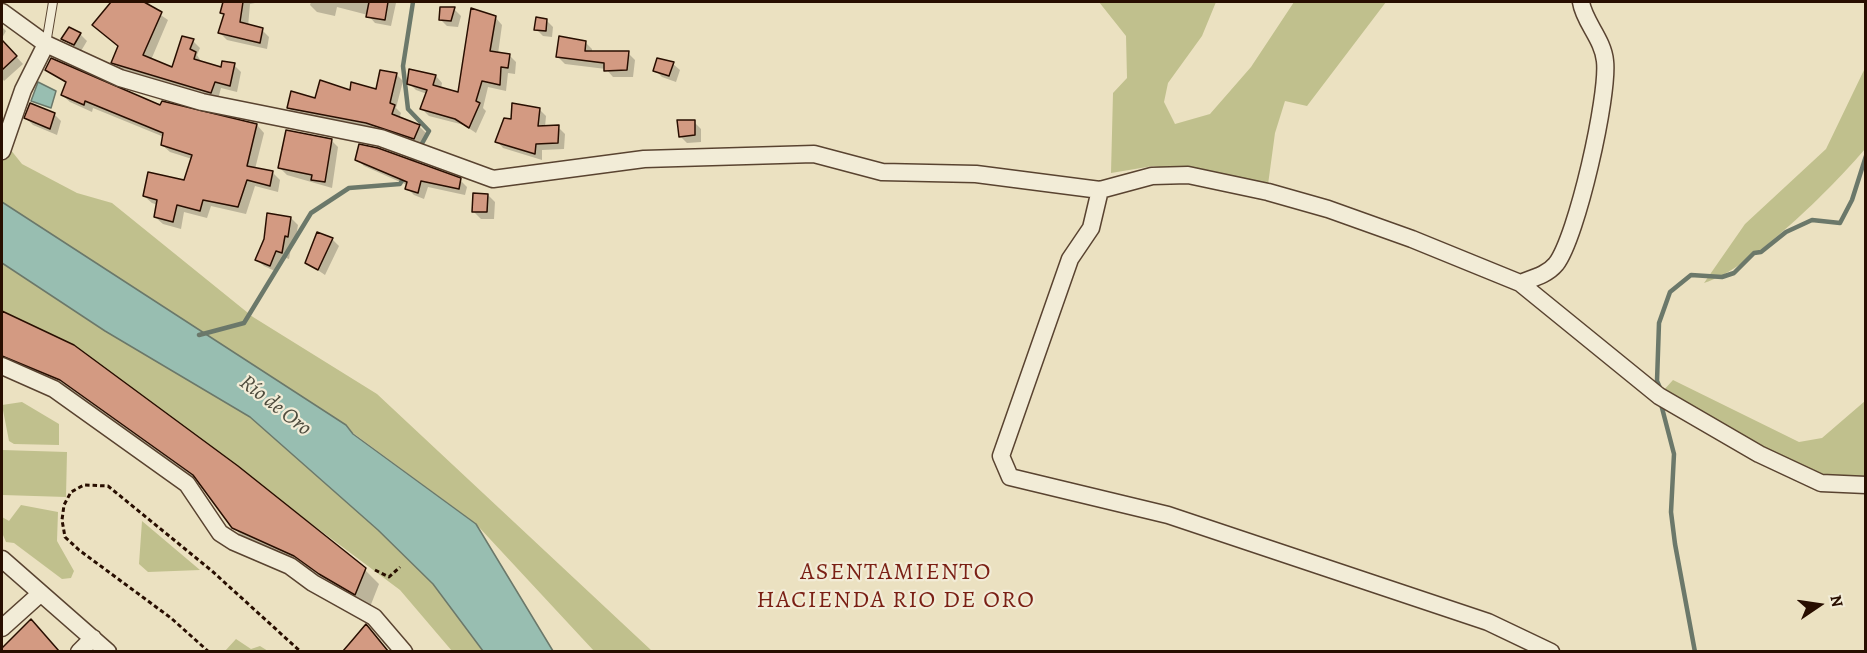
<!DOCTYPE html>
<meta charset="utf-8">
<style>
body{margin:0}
#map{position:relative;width:1867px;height:653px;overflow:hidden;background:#ebe1c1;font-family:Alegreya,serif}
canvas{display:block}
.frame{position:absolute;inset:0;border:3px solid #280e00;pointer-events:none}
.north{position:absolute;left:1789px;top:575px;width:60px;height:60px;-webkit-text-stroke:4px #f2ecd7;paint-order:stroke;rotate:77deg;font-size:16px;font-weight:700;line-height:24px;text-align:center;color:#280e00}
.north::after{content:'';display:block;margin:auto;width:21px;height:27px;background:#280e00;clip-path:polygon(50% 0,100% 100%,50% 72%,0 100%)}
</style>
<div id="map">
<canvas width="1867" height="653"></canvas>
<div class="frame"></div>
<div class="north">N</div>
</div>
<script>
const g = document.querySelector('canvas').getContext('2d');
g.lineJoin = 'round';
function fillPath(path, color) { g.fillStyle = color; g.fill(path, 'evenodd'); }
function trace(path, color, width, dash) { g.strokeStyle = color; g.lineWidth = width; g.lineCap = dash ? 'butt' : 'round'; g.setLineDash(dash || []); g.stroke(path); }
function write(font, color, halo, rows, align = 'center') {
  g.font = font + ' Alegreya,serif'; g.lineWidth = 4.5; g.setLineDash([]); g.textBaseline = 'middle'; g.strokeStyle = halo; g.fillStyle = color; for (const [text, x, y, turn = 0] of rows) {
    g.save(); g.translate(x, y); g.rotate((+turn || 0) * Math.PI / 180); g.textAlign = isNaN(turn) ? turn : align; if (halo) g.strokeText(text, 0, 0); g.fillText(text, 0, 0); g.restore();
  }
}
fillPath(new Path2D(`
 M1099,2H1216L1202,36L1168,83L1164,102L1175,124L1210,114L1251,67L1294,2H1386L1307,106L1285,101L1275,133L1267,192L1228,178L1153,166L1111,173L1113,93L1127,78L1126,36Z
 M1865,68V149C1833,187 1751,269 1704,283L1745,224L1826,149Z
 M2,139L22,164L77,193L112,203L253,317L377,394L652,651H594L476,524L353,433L346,425L2,202Z
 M2,263L105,331L250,417L378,530L433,584L483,651H452L400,590L293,510L2,313Z
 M1673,380L1799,442L1822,438L1865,401V482L1825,479L1762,450L1662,392Z
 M22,402L59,424V445L14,444L9,441L2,405Z
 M2,450L67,452L66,497L2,495Z
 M21,505L58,512L57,541L74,571L71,578L62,579L14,543L6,542L3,535L2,517L9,521Z
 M142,521L200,570L148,572L139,564Z
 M236,639L251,649L260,646L268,651H225Z`), '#c0c08d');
const water = new Path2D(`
 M38,82L56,91L51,108L31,101Z
 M2,202L346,425L353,434L476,524L553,651H483L433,584L378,530L250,417L105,331L2,263Z`);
fillPath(water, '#98beb1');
trace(water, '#6b786a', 1.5);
fillPath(new Path2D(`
 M113,2H153L146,5L168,20L151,60L173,69L193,41L200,48L197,55L202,63L222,69L234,65L241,72L237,92L221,88L218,99L120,69L113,62L119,47L94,25Z
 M226,2H260L250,4L248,27L262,30L269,37L267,49L227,40L220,33Z
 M311,2H394L396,3L391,26L375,23L368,15L337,7L335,16L317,12L310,5Z
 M454,9L461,16L458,27L447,26L440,19Z
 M495,17L502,25L498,54L509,55L516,62L515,74L508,73L506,91L488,87L483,108L486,111L476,133L464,125L429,116L422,109L427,94L416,90L409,83L436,76L442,83L441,88L459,94Z
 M546,20L553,27L552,37L543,36L536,29Z
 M2,27L6,31L2,38Z
 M80,34L87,41L81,51L63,39Z
 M2,41L23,64L4,81L2,78Z
 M585,42L592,49V53H628L635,60L633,77H613L606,69L565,64L558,57Z
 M673,64L680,70L676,82L662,77L655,70Z
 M47,69L161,107L257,125L264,133L255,169L272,172L280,180L278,192L255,186L246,214L211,206L207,218L184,212L181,229L163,224L155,217L158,205L152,203L144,196L185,181L192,159L170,152L162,145L164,137L93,108L92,112L70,102L62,95L67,84Z
 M396,74L403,81L396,108L401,113L399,119L419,126L426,133L421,145L296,115L289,108L351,92L377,91Z
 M539,109L546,116L545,127H558L565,134L564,149L542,150V160L503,148L497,141L512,121Z
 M54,114L61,121L57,135L33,125L26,118Z
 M694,122L701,129V142L687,143L680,136Z
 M331,140L338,147L332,188L287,175L280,168Z
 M357,159L460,180L467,187L465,195L428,187L424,199L414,195L407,188V185L364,166Z
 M488,195L495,202L494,219H481L474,212Z
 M291,218L298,225L295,243L292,242L289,259L283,257L277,272L264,266L257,260Z
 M332,239L339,246L325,275L306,262Z
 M2,313L73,346L365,570L379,584L370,607L310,570L248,542L233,527L201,483L76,394L21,370L2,369Z
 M31,621L59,652H2V650Z
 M366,627L379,640L389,652H345Z`), '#0003');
trace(new Path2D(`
 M410,165L429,131L408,109L403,66L413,2
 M199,335L244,323L311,213L349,188L400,184L405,175
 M1660,388L1657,381L1659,323L1670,292L1691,275L1722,277L1734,273L1754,253L1761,252L1786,232L1812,220L1840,223L1852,200L1866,156
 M1661,404L1674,454L1671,512L1675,544L1695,652`), '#6b786a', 4.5);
const building = new Path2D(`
 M111,2H144L162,12L143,55L172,67L182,36L194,39L190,49L196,52L194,59L221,67L222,61L235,63L230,86L215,82L211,93L111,63L118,46L92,25Z
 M223,2H243L240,22L263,28L260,43L218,33L224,14L220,13Z
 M369,2H388L385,20L366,17Z
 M440,7H455L451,21L439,20Z
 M471,8L496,16L490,51L510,54L508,68L501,67L500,85L482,81L476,101L480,103L469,128L455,119L420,109L427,90L407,84L409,69L436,75L433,85L458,92Z
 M536,17L547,19L546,31L534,30Z
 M69,27L81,33L74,45L61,39Z
 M559,36L586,41L585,51H629L627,70L604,71V63L556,57Z
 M2,40L17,56L2,70Z
 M51,58L160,105L162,101L257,124L247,166L273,171L270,186L247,180L238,207L203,200L200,211L177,205L173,222L154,217L157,200L143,196L148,172L184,180L192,155L161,145L163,133L85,101L84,105L61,95L66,82L45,70Z
 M657,58L674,62L669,76L653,71Z
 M380,70L397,73L390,103L395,105L392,114L420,125L414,139L366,123L287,108L291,91L315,98L320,80L350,90L351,82L376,89Z
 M30,103L55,113L50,129L24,118Z
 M512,103L540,108L538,126L559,125L558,143L536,144L535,154L495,142L504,118L511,119Z
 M677,120H695V135L679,137Z
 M286,130L332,139L325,182L311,180L312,175L278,168Z
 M359,144L378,148L461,178L459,189L421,181L418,193L405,189L407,182L355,160Z
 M473,193L488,194L487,212H472Z
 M267,213L291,217L288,237L285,236L282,253L276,251L270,266L255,260L264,239Z
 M317,232L333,238L318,270L305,263Z
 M2,311L74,345L238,466L366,568L355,595L319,574L294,556L232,528L193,475L60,380L2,356Z
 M31,619L59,651H2V648Z
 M366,624L388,651H343L355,637Z`);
fillPath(building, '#d39a82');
trace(building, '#280e00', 1.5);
const lane = new Path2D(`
 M46,44L53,2`);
const street = new Path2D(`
 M2,12L46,44L120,78L202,102L381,138L493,179L644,159L814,154L882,172L976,174L1100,190L1152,176L1188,175L1268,192L1328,209L1412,239L1520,283L1659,396L1759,454L1821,483L1866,485
 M2,151L23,90L46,44
 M1100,190L1091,228L1070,259L1001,456L1010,477L1168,515L1488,622L1551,652
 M1520,283C1533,278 1547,275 1556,264C1577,237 1609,95 1605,61C1603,39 1584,22 1581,2
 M2,366L54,389L187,484L220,533L234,542L290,566L313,583L374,617L404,652
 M2,559L108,652
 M2,628L41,593
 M79,652L93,638`);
trace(lane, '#594330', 10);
trace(street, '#594330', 19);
trace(new Path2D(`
 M375,570L389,577L400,567
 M209,652L171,618L79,550L65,537L62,520L64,505L71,492L84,485L108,486L212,571L301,652`), '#280e00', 3, [4.5, 3]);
trace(lane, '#f2ecd7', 8);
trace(street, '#f2ecd7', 16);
write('italic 22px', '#4f4c3e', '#f2ecd7', [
 ["Río de Oro",275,406,38]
]);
g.letterSpacing = '1.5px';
write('24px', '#7a1f14', '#f2ecd7', [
 ["ASENTAMIENTO",896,573],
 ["HACIENDA RIO DE ORO",896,601]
]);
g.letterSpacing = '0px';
</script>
